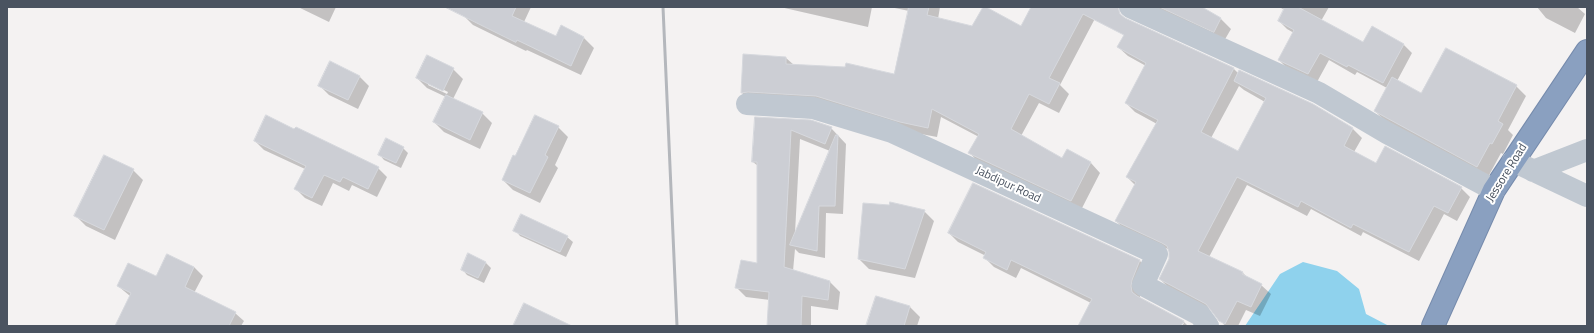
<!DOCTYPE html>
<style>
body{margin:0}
#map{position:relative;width:1594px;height:333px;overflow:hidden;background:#f4f2f2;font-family:"Titillium Web",sans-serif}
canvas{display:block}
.frame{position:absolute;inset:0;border:8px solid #4a5360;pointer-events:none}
</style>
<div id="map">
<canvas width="1594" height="333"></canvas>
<div class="frame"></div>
</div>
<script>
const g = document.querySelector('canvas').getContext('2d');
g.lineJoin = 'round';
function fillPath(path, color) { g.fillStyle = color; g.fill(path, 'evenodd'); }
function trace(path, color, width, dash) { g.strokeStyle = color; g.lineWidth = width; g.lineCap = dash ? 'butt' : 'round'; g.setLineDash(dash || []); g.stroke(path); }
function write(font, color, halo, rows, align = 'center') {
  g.font = font + ' "Titillium Web",sans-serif'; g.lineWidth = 4; g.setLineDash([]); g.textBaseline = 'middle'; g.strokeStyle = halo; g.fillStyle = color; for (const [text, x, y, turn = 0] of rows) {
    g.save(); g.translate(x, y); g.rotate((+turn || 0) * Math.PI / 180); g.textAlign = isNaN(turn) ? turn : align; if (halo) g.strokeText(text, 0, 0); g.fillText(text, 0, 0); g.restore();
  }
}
fillPath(new Path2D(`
 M1303,262L1337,271L1359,289L1366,314L1389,326H1245L1280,274Z`), '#8fd2ed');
fillPath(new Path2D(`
 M298,7H336L329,22Z
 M467,7H531L524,22L556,38L561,27L584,38L594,48L581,75L527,50L526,51L473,25L463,15Z
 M780,7H872L868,27Z
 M890,7H940L938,19L973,27H1021L1032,7H1099L1100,9L1060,85L1069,94L1059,113L1039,103L1021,136L1062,159L1067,150L1091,163L1100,173L1081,210L979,163L970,153L979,137L941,117L937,137L752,102L742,93L744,55L786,58L794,65L895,75L909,11Z
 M1152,7H1199L1221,19L1231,29L1224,41Z
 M1279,7H1329L1321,21L1364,43L1403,44L1412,53L1397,81L1422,94L1516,86L1526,96L1508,130L1513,135L1503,154L1501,153L1488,177L1385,121L1375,111L1387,88L1357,72L1355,75L1329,60L1317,82L1288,69L1279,60L1294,33L1287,29L1279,21L1285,10Z
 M1537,7H1577L1585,14L1575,33L1546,18Z
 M1131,22L1234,69L1239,74L1313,105L1353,129L1362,138L1354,152L1377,164L1461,188L1470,197L1457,221L1444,214L1419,261L1363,232L1361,236L1311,209L1307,216L1247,185L1209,257L1243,273L1249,279L1261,285L1271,294L1260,316L1246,310L1238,326H1225L1213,311L1170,289L1160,279L1169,259L1170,250L1125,230L1116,221L1135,185L1127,177L1157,124L1135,112L1126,103L1146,66L1128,56L1118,47ZM1239,86L1244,90L1265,102L1238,153L1211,138Z
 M453,69L463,79L453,99L482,113L492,123L480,149L444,132L434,122L446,97L427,88L417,78ZM428,82L448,92L447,94L428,85Z
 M359,76L369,86L358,109L329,95L319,85Z
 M756,118L831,128L846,144L843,214L826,213L825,258L799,253L795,249L793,271L830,282L840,292L838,310L811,306V326H768L770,300L746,297L736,287L758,265V166L753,162ZM800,139L830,151L795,233Z
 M558,127L568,137L555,165L558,168L540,203L513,190L503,180L516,157Z
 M255,141L378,168L387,177L377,197L352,185L349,191L333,183L322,206L305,198L296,189L305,169L264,150Z
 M403,148L408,153L401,168L384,160L379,154Z
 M133,170L143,180L115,240L86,226L76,216Z
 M973,184L1140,261L1149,270L1140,290V299L1183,321L1188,326H1182L1184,323H1181L1180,326H1079L1091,303L1021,268L1016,278L994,267L985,258L986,256L958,242L949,233Z
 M924,211L934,221L915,278L869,269L859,259Z
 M515,230L567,237L573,242L566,257L520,236Z
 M469,254L486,263L491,268L484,283L467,275L462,269Z
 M167,255L194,267L203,276L194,293L235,313L244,321L241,326H119L130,296L118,286L156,278Z
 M876,297L910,307L920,317L917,326H867Z`), '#0003');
const building = new Path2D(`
 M445,7H516L512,16L556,36L561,25L584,37L571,66L517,40L516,42Z
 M909,7H929L927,15L972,26L983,7H986L1021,26L1031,7H1118L1120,14L1125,18L1234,68L1201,132L1238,151L1266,98L1234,81L1239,70L1313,104L1353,128L1344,146L1376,163L1385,146L1462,187L1448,213L1434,206L1409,252L1353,224L1351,228L1301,201L1298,207L1237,177L1198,251L1243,272L1242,274L1262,284L1251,307L1237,301L1225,324L1219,321L1206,304L1159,279L1169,259V252L1167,246L1162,243L1115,221L1136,182L1126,177L1158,120L1125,103L1146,63L1117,47L1124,35L1083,14L1049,78L1060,83L1049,104L1029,94L1011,129L1062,158L1067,149L1091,162L1071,201L968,153L979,134L932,109L928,128L900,122L816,96L748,92L741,93L743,54L786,57V64L845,67L846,63L894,74Z
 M1160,7H1202L1221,18L1214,32Z
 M1285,7H1298L1363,42L1372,26L1404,44L1383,83L1348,65L1347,67L1320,53L1308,74L1278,60L1294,30L1278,21Z
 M1446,48L1517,85L1498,121L1503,124L1492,144L1490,143L1477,167L1374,111L1392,77L1421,93Z
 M427,55L454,68L443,91L416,78Z
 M330,61L360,76L348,100L318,86Z
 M446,95L483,112L470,140L433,122Z
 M266,115L294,129L296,127L379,167L368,189L343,177L340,182L324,175L312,198L294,189L306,166L254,141Z
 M535,115L559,126L545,155L548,157L530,193L502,180L513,155L515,156Z
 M755,117L811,120L832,127L825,144L791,130L784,267L830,281L828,300L802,296L801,326H767L769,292L735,288L741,260L757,263V162H752Z
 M836,135H838L835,206H819L817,251L790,245Z
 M386,138L404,147L396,163L378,155Z
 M104,155L134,169L104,230L74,216Z
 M973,183L1140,260L1132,280L1131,286L1132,292L1137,296L1184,321L1181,326H1078L1092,299L1011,260L1007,270L983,258L986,252L948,233Z
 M890,202L925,210L905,269L858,259L863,203L889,205Z
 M521,214L568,236L560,252L513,231Z
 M468,253L486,262L478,278L461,270Z
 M167,254L194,267L185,287L236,312L229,326H115L131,293L117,286L128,263L156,276Z
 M876,296L910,306L904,326H866Z
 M524,303L572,326H513Z`);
fillPath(building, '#ccced4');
trace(building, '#d6d8dd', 1);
const highway = new Path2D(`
 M1433,326L1494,190L1587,51`);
trace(highway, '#768bac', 24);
trace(new Path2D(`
 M1130,7L1319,93L1387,133L1494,190
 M747,104L813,108L892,132L1157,254L1143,285L1200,315L1208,326
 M1513,161L1587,196
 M1533,171L1587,150`), '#c0c8d1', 22);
trace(highway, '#8aa0c0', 22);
trace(new Path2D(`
 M663,7L677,326`), '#b4b7bc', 3);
write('12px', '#4a5360', '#fff', [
 ["Jessore Road",1507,173,-58],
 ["Jabdipur Road",1008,185,25]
]);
</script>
